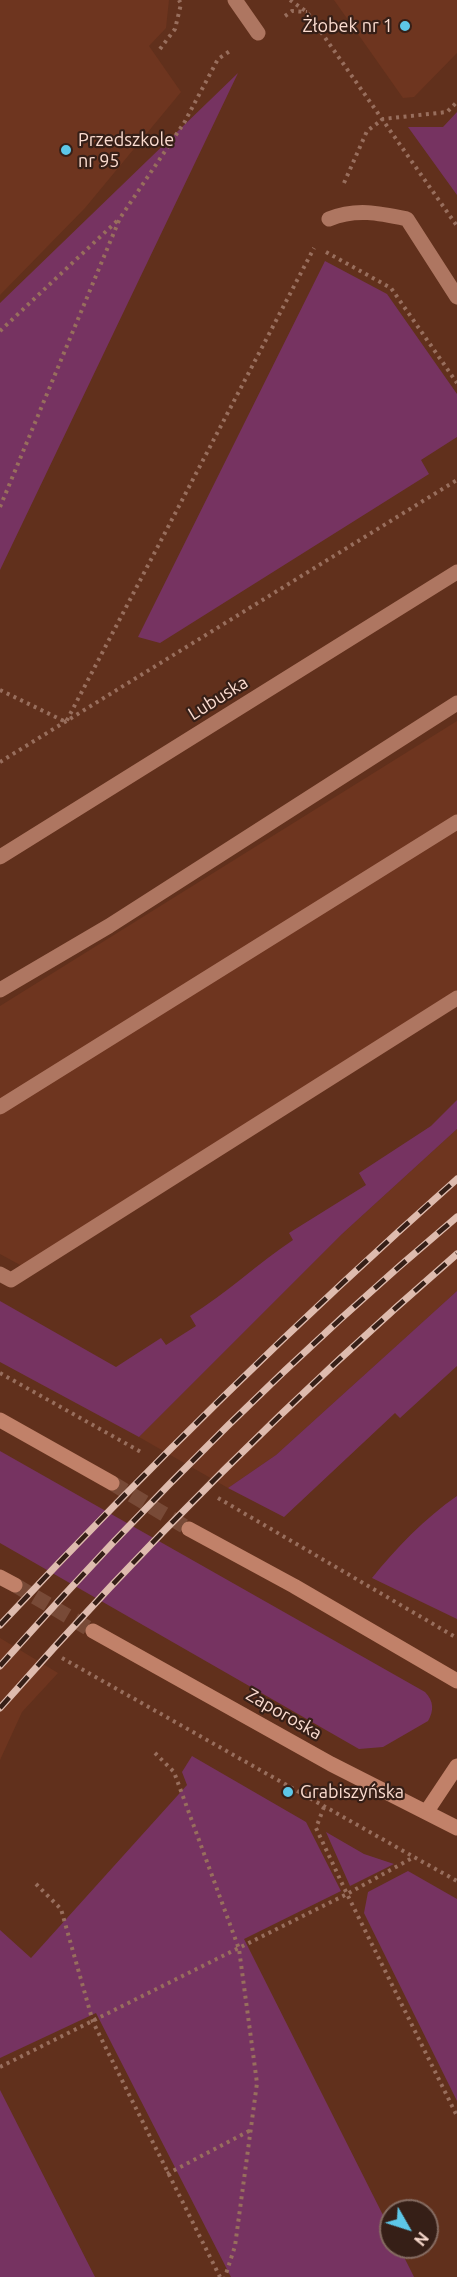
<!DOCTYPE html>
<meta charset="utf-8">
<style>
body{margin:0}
#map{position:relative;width:457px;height:2277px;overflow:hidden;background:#61301c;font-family:Ubuntu,sans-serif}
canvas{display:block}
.north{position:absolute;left:379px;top:2199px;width:60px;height:60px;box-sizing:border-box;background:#361f17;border:2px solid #856b61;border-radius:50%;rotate:129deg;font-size:16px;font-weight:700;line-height:24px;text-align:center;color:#fbdcd0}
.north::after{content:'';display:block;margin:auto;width:21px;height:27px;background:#5dc7e8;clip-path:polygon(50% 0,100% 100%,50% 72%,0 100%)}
</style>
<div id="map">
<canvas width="457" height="2277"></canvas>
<div class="north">N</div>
</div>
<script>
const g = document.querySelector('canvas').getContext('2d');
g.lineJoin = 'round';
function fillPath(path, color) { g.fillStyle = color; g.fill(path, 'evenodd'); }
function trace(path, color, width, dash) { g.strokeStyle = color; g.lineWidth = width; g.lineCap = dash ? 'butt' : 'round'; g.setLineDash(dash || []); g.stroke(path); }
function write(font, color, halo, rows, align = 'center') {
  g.font = font + ' Ubuntu,sans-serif'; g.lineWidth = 4.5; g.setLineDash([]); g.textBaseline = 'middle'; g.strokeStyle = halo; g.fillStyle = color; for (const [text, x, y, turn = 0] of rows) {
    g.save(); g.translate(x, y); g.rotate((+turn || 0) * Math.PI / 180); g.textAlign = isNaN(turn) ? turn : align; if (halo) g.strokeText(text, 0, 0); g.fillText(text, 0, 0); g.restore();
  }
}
fillPath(new Path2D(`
 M0,0H169L166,28L149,46L181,92L85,208L0,295Z
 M334,0H457V53L414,97L403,98Z
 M457,721V991L22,1266L0,1254V1006Z
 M457,1129V1291L276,1455L228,1488L139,1437L342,1234Z
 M0,1638L58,1673L22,1712L0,1760Z`), '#6e351f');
fillPath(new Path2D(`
 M238,73L0,570V303Z
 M457,112V195L408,127H443Z
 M325,261L387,294L457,394V437L421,460L429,474L160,643L138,637Z
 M457,1100V1129L342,1234L139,1437L0,1362V1301L116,1367L161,1338L166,1345L196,1326L190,1316C227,1293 257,1264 293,1240L289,1233L366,1185L359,1173L431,1126Z
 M457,1291V1366L400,1418L395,1413L284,1517L228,1488L276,1455Z
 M0,1451L425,1692C434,1701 434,1711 428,1721L383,1747L359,1749L0,1543Z
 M457,1496V1619L372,1578C396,1548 425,1518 457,1496Z
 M192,1756L306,1822L341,1891L244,1939L391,2231V2247H399L414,2277H231L96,2013L0,2058V1930L31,1958L187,1785L182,1772Z
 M326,1832L364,1854L394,1864L350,1886Z
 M408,1871L457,1899V2101L364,1913L368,1892Z
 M0,2090L95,2277H0Z`), '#763361');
trace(new Path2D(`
 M112,1483L189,1529
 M15,1585L93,1631`), '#784a37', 15, [15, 8]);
trace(new Path2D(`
 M290,0L307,12L457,226
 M285,16L292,11L307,12
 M160,49L175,29L181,4L179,0
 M344,183L367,131L383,119L447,112L457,102
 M326,252L391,288L457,383
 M0,331L117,221
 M0,507L120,218L184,123L218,59L230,51
 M0,690L66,722L314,248
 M0,762L457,480
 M0,1373L141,1452
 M218,1498L457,1638
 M62,1658L414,1857
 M155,1753L174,1772L239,1949L257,2083L235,2246L225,2277
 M324,1807L316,1828L347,1894L414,1857L457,1881
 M36,1884L61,1909L93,2022L220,2277
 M0,2067L347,1894L457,2116
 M167,2174L251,2130`), '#986e5d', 4, [3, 4.5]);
trace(new Path2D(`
 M235,0L258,33
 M329,219C356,208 379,213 407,219L457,297
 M0,857L457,572
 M0,990L109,926L457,703
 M0,1107L457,822
 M0,1274L11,1280L457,998`), '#ae7661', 15);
trace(new Path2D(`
 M0,1420L112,1483
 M189,1529L294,1586L457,1681
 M0,1577L15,1585
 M93,1631L331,1764L457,1828
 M427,1811L457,1766`), '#c18169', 15);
const rail = new Path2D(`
 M0,1625C146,1469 297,1321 457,1179
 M0,1666C141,1507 294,1354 457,1217
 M0,1708C142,1547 294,1395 457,1254`);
trace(rail, '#debbae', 7);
trace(rail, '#361f17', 4.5, [14]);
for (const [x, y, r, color] of [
 [405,26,6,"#5dc7e8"],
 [66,150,6,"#5dc7e8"],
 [288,1792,6,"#5dc7e8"]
]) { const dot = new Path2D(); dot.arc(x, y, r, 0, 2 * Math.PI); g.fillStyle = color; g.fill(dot); trace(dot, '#361f17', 2); }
write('18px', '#fbdcd0', '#361f17', [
 ["Żłobek nr 1",393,26,"right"],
 ["Przedszkole",78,140],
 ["nr 95",78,161],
 ["Grabiszyńska",300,1792]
], 'left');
write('18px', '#fbdcd0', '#361f17', [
 ["Lubuska",218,698,-32],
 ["Zaporoska",284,1714,30]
]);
</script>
